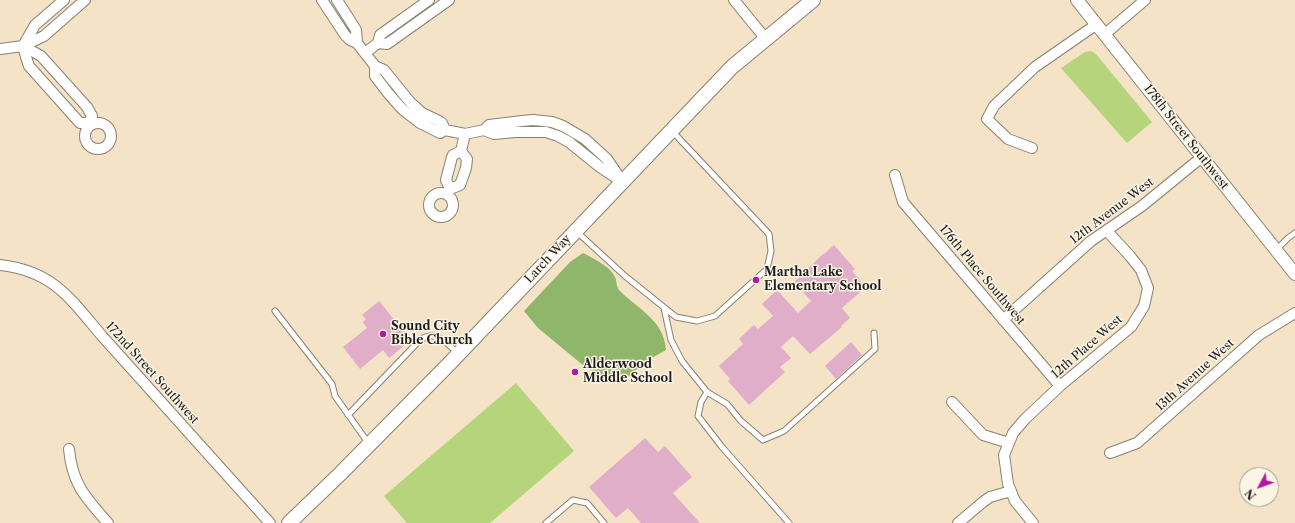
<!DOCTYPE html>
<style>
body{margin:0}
#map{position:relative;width:1295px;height:523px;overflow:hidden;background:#f5e3c8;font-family:"Libre Caslon Text",serif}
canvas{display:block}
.north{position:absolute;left:1239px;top:467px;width:40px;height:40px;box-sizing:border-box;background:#fcf5e5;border:1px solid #a29e95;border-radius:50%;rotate:229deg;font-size:11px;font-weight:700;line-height:16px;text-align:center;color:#1c1c1c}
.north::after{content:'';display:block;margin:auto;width:14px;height:18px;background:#b5179e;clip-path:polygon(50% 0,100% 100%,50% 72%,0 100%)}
</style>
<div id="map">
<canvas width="1295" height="523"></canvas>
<div class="north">N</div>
</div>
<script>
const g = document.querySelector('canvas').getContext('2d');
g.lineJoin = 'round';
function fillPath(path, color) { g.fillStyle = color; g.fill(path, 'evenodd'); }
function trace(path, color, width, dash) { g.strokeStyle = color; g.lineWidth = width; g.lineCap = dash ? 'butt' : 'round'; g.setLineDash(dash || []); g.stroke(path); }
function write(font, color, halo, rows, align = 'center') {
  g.font = font + ' "Libre Caslon Text",serif'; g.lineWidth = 3; g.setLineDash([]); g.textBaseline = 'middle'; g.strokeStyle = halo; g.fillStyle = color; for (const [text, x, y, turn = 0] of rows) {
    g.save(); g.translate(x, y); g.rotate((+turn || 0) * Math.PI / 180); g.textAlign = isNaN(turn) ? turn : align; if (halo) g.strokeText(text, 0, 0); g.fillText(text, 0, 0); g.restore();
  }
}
fillPath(new Path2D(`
 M1091,51L1096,54L1152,122L1127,143L1061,68L1085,52Z
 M516,383L574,451L490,523H407L384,496Z`), '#b5d47b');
fillPath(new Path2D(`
 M583,253C593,258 611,267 615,277C617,281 616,288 620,291C639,310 664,320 666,350L650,359L620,383L605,379L584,366L538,328L524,311L570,262Z`), '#90b66b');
fillPath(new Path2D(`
 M834,245L855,269L852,271L866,287L842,308L850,318L841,326L842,327L810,354L793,336L781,347L791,358L780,367L785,372L749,405L728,381L730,379L719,366L743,344L739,339L754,325L758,329L773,316L762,304L777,290L798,313L811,301L794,282L823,254H824Z
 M379,301L411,340L389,358L383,350L360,369L343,347L367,328L363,322L366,319L362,315Z
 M851,342L862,355L836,379L825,366Z
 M645,438L658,452L665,446L692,477L673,493L700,523H641L628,508L616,518L589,487Z`), '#e0aec8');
const service = new Path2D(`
 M576,231L625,276L676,317L697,321L715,316L767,269L771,251L769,234L672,131
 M1276,250L1288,238L1295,233
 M664,308L671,340L682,361L707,392L701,402L698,416L722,447L789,523
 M275,311L332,384L335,396L369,444
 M707,392L727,404L741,421L763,440L784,431L875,349L874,333
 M348,415L420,340C436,329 446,343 458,353
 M546,523L573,500L587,503L604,523`);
const minor = new Path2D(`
 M64,0L35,25L23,46L26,57L29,66L80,123H89
 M322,0L345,35L350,40L357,43L375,66L384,70L410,102L422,113L439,121L442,123L445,130
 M337,0L356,30L357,43
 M734,0L765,38
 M1105,34L1145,0
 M378,43L387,44L449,0
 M23,46L41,56L87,107L92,116L89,123
 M0,49L23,46L44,36L85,0
 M365,53L378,43L380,35L429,0
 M375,66V76L388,93L402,109L420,123L440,133L445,130L465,134L484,130L489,125L522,121L533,120L552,122L563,126L585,139L607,159L622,181
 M85 136a13 13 0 1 1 26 0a13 13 0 1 1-26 0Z
 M484,130L494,134L515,132H546L558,136L569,142L600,167L618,179
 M1032,148L1008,139L987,119L994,106L1035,67L1097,24
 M895,175L903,202L1060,386
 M450,189L446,180L452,157L453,155L461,151
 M429 205a12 12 0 1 1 24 0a12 12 0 1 1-24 0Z
 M447,194L450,189L460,185L466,168L467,159L461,151L465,134
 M0,265C53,271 70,298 102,336L270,523
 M1003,320L1091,241L1142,206L1202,157
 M952,402L983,435L1009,443
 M69,449C72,484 86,498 108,523
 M1110,453L1137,443L1259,335L1295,313
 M958,523L983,502L990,497L1011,491
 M1033,523L1015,501L1008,484L1004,455L1013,433L1025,419L1060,386L1131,327L1144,306L1148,288L1141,270L1130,256L1107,231`);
const tertiary = new Path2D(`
 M1077,0L1295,274`);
const secondary = new Path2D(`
 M289,523L340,474L449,364L732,67L813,0`);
trace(service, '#888072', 7);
trace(minor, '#888072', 12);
trace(tertiary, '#888072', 14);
trace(secondary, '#888072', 16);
trace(service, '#fff', 5);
trace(minor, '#fff', 10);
trace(tertiary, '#fff', 12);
trace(secondary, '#fff', 14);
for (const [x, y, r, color] of [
 [756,280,4,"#b5179e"],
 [383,334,4,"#b5179e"],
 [575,372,4,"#b5179e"]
]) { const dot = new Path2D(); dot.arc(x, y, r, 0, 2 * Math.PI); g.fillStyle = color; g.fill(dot); trace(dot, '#fcf5e5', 1.5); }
write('12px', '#1c1c1c', '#fcf5e5', [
 ["178th Street Southwest",1186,137,52],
 ["12th Avenue West",1112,211,-37],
 ["Larch Way",548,259,-47],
 ["176th Place Southwest",982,275,50],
 ["12th Place West",1087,347,-41],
 ["172nd Street Southwest",152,373,48],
 ["13th Avenue West",1195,375,-42]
]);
write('bold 12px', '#1c1c1c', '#fcf5e5', [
 ["Martha Lake",764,273],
 ["Elementary School",764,287],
 ["Sound City",391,327],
 ["Bible Church",391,341],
 ["Alderwood",583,365],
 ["Middle School",583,379]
], 'left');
</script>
